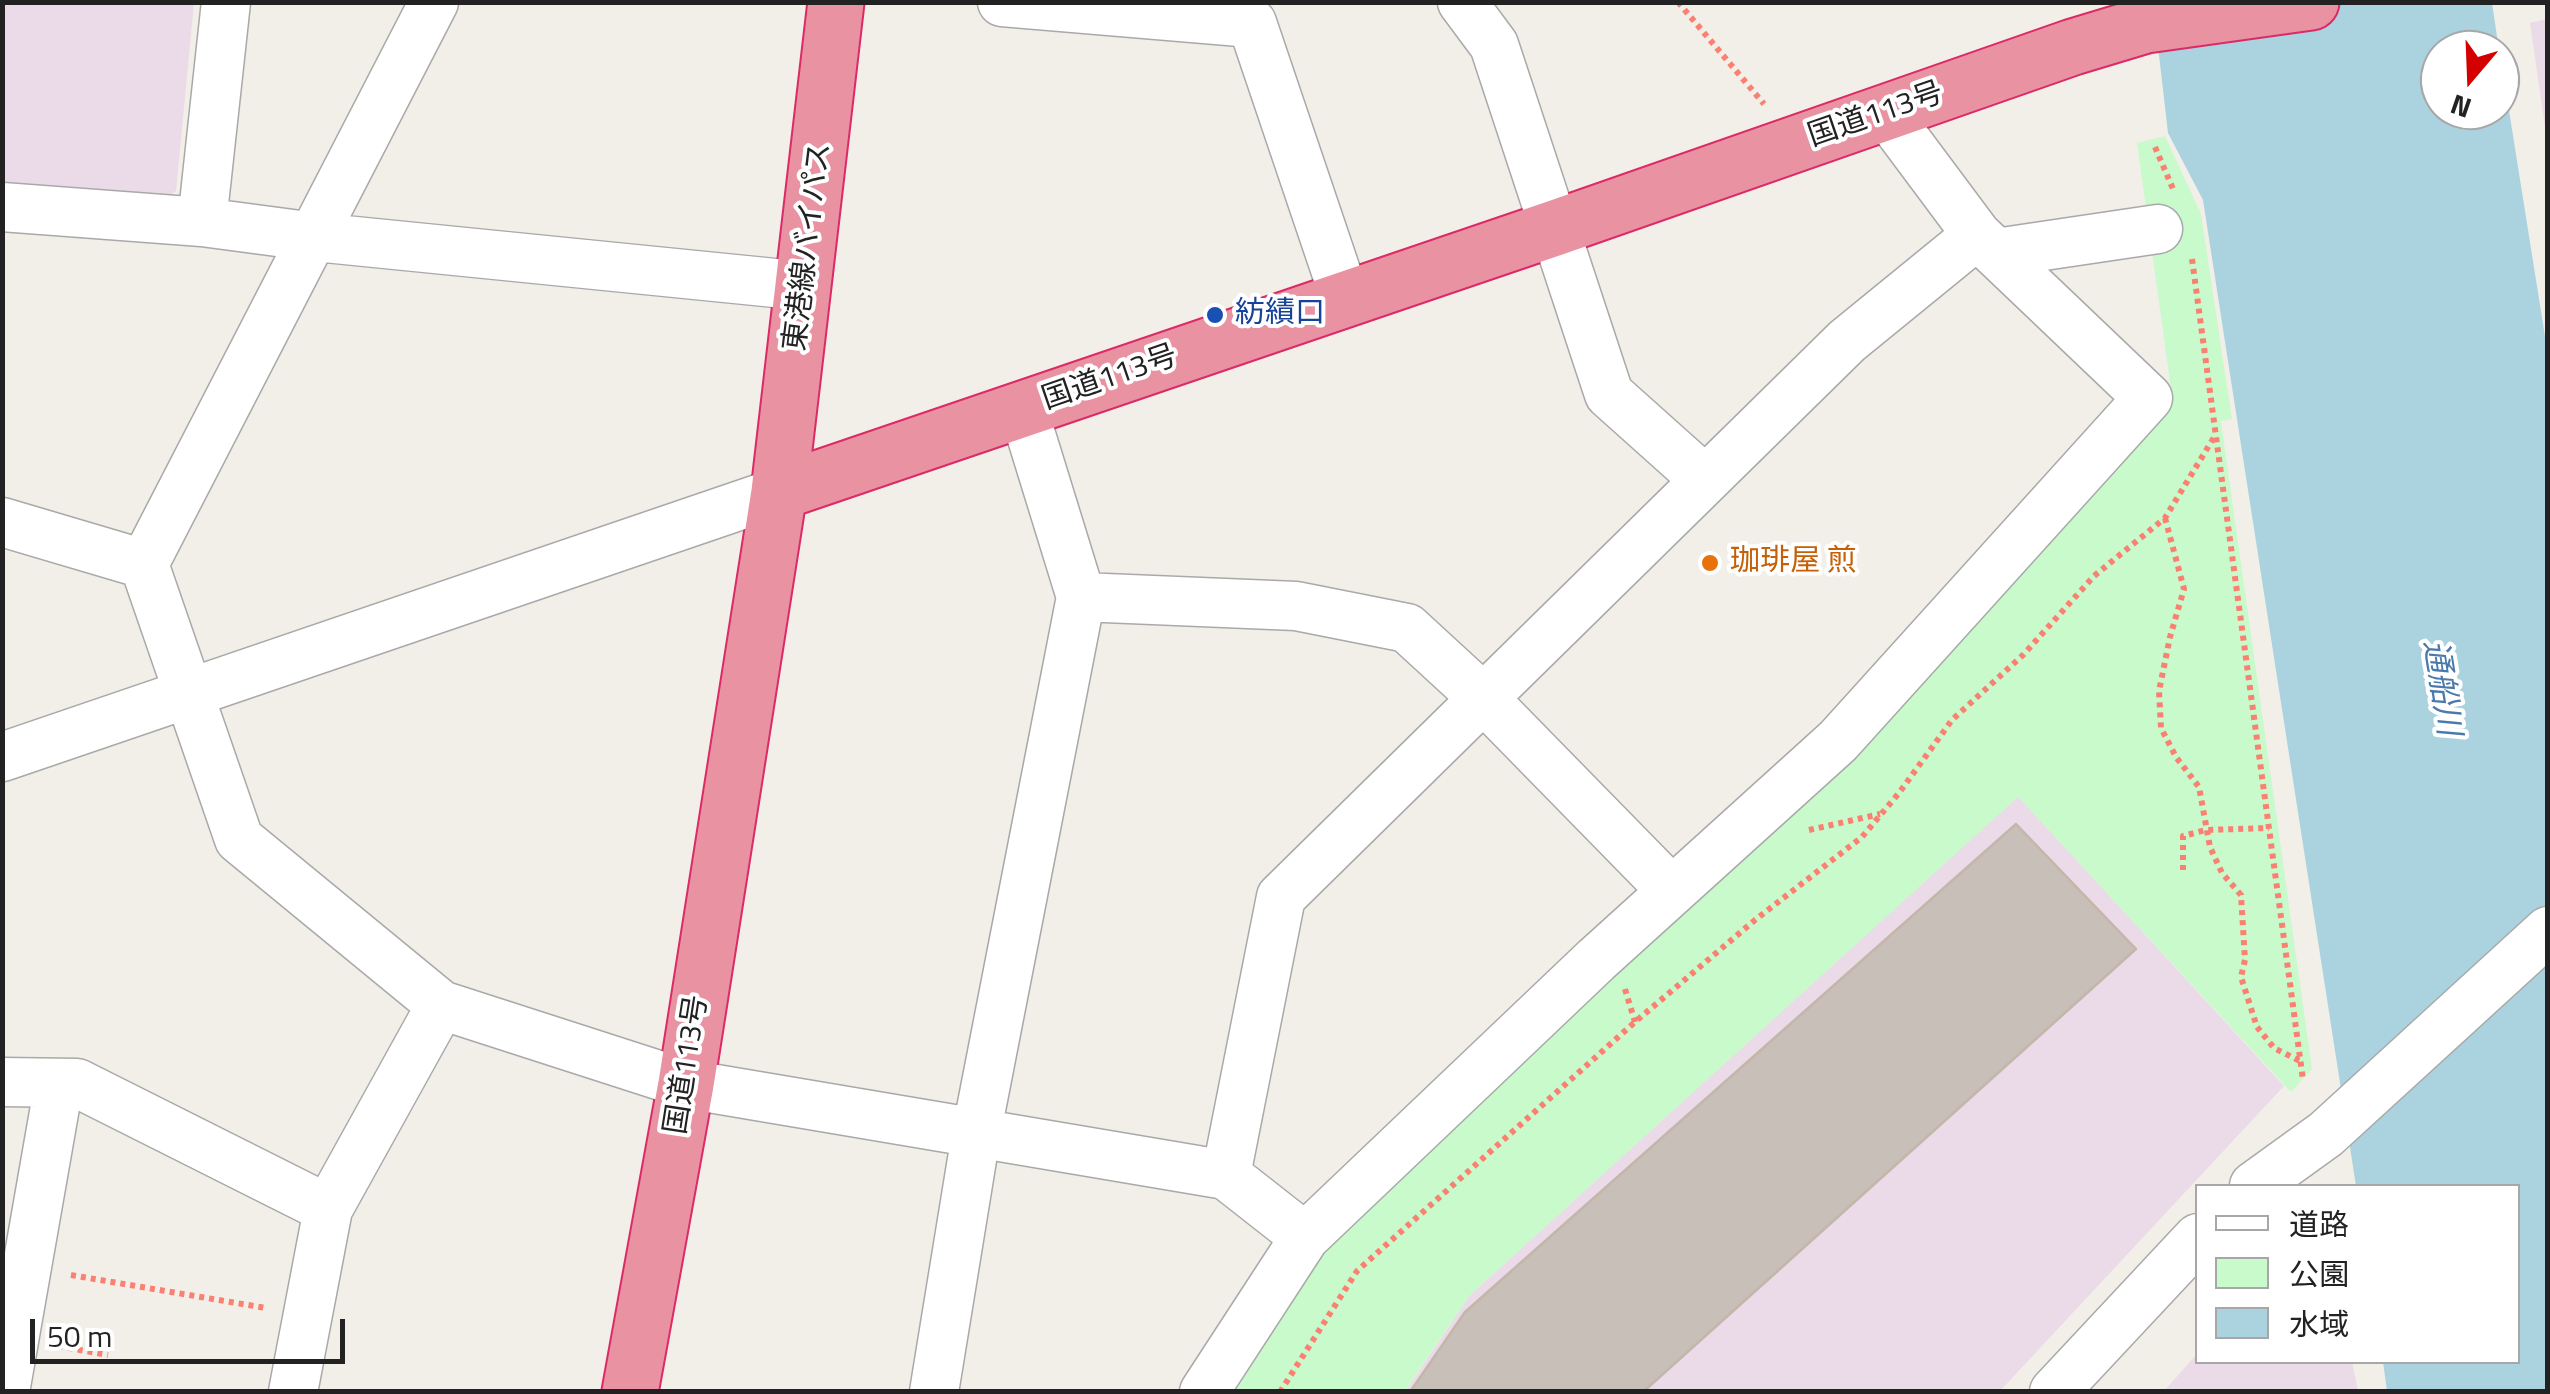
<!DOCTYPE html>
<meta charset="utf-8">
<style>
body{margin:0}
#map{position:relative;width:2550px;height:1394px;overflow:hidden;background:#f2efe9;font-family:"Titillium Web","Noto Sans JP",sans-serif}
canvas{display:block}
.frame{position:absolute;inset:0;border:5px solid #222;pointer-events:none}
.legend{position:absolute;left:2195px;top:1184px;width:325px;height:180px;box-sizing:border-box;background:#fff;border:2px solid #a7a7a7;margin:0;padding:12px 18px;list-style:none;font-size:30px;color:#222}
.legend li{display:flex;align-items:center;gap:20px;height:50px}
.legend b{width:50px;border:2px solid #a7a7a7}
.north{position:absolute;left:2420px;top:30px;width:100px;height:100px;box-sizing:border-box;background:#fff;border:2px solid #a7a7a7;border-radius:50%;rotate:199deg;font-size:28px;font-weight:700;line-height:40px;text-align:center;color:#222}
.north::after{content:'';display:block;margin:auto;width:35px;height:45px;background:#d40000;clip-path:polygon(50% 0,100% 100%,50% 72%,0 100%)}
.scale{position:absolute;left:30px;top:1319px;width:315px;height:45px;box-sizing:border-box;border:5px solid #222;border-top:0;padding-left:12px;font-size:30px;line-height:35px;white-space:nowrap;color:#222;-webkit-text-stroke:8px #fff;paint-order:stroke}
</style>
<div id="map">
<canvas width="2550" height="1394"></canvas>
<div class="frame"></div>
<ul class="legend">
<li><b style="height:12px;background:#fff"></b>道路</li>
<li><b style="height:28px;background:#c8facc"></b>公園</li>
<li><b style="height:28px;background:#aad3df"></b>水域</li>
</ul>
<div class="north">N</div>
<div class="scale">50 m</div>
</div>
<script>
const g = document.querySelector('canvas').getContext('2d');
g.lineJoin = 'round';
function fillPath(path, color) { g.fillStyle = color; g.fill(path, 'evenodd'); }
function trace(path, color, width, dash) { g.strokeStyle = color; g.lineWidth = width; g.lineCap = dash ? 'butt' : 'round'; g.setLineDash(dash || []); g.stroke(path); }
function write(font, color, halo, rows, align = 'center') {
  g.font = font + ' "Titillium Web","Noto Sans JP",sans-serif'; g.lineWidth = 8; g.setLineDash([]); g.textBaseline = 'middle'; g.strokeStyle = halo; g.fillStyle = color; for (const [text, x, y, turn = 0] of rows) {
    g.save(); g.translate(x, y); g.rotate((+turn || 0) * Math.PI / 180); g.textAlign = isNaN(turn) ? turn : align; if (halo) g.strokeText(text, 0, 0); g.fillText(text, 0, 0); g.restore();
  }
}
fillPath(new Path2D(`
 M2,3H194L176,191L163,199L3,183Z
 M2547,19H2548L2547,141L2530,23Z
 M2018,796L2284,1086L2000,1391L1405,1392L1470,1295Z
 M2197,1354L2198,1362H2352L2358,1391H2164Z`), '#ebdbe8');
fillPath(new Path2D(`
 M2165,136L2201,214L2232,419L2221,421L2312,1069L2291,1092L2018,797L1470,1295L1405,1391L1221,1392L1323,1234L2161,416L2171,389L2137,143Z`), '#c8facc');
fillPath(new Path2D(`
 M2153,3H2492L2499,50H2440V110H2500V54L2547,349V1391H2387L2383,1362H2518V1186H2356L2203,200L2168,133Z`), '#aad3df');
const building = new Path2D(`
 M2016,824L2136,949L1643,1392H1410L1465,1312Z`);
fillPath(building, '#c7bfb8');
trace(building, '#c4b6ab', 2.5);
const minor = new Path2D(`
 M434,2L144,564L239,839L441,1005L686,1084L1226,1175L1305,1237
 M1002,2L1252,23L1345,298
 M1462,2L1494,45L1609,394L1704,479
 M2,207L202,222L226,2
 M202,222L315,237L805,286
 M1996,253L2158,229
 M2,522L144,564
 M1081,597L1296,606L1407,628L1482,697L1672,891
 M2,757L779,492
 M2,1082L77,1083L328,1209
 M1226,1175L1281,897L1847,341L1977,235
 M2254,1186L2326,1134L2548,931
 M5,1392L59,1084
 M293,1392L328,1209L441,1005
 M934,1392L976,1135L1081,597L1023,409
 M1204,1392L1305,1237L1596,960L1838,741L2148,398L1977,235L1886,113
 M2054,1392L2198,1238`);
const highway = new Path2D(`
 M779,492L1555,228L2073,47L2146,25L2311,2
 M630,1392L686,1084L779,492L836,2`);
trace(minor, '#a9a9a9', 51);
trace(highway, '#dc2a67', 59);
trace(new Path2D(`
 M1678,2L1764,104
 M2155,147L2173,189
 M2192,259L2303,1080
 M2165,518L2184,589L2170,637L2159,691L2161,728L2176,757L2199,787L2210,847L2222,873L2241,895L2245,960L2241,977L2257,1027L2274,1048L2300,1061
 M1809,830L1880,814
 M2183,870V836L2206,830L2269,828
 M1625,989L1635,1022
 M71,1275L266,1308
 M58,1346L108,1355
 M1280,1392L1357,1271L1635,1022L1755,920L1862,837L1899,793L1952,720L2023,655L2094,576L2165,518L2216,434`), '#fa8072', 6, [5, 5]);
trace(minor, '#fff', 48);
trace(highway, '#e892a2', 55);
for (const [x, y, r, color] of [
 [1215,315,10,"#1a4fb4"],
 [1710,563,10,"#e8710a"]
]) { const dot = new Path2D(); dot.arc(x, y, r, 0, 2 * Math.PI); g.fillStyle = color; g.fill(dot); trace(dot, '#fff', 4); }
write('30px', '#222', '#fff', [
 ["国道113号",1876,116,-19],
 ["東港線バイパス",809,247,-83],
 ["国道113号",1110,379,-19],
 ["国道113号",688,1065,-81]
]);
write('30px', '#164399', '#fff', [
 ["紡績口",1235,315]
], 'left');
write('30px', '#c56008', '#fff', [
 ["珈琲屋 煎",1730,563]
], 'left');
write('italic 32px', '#4a7aab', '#fff', [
 ["通船川",2440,688,81]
]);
</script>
